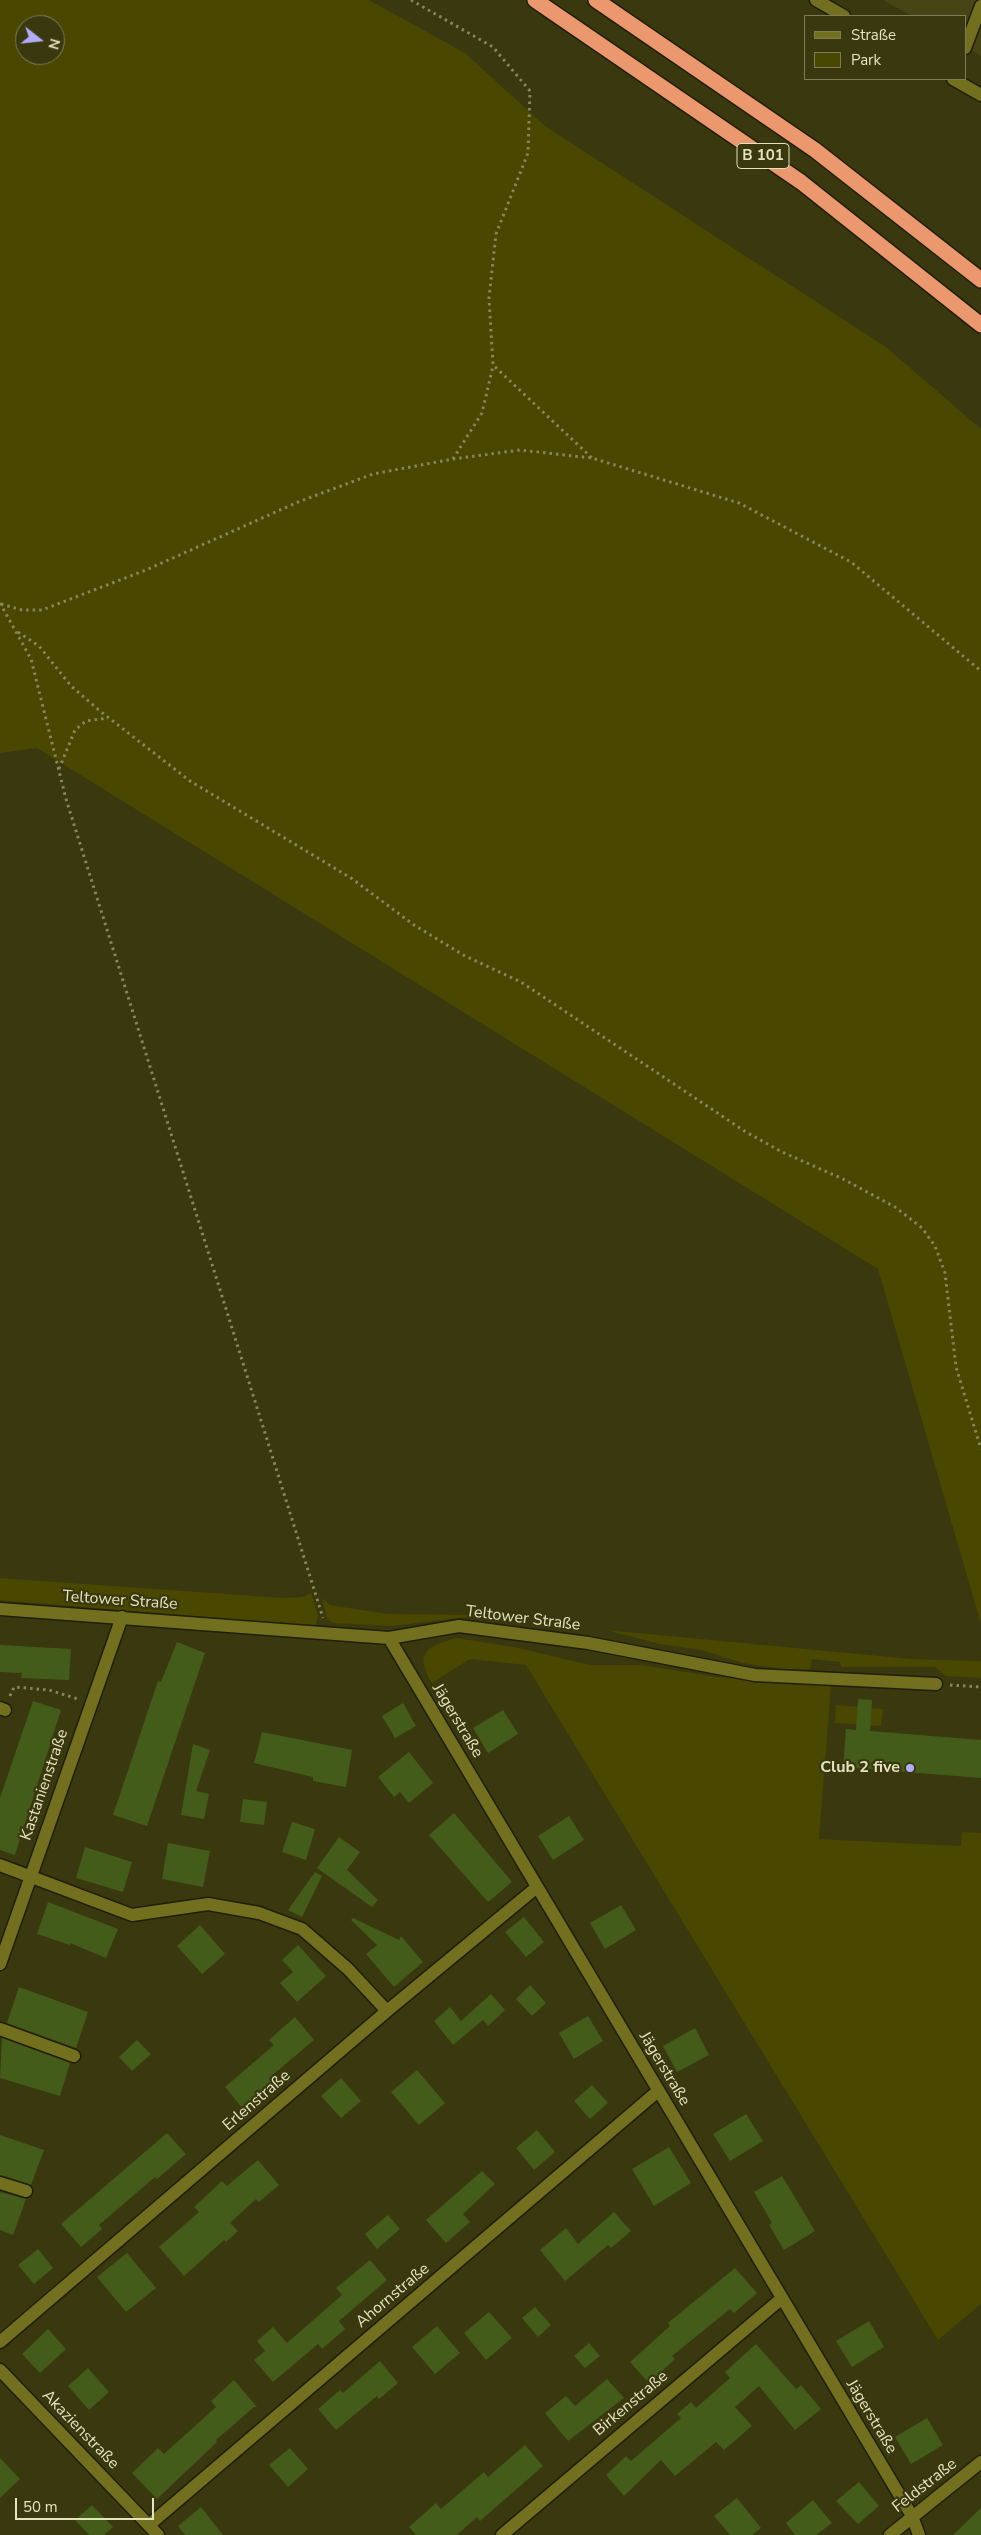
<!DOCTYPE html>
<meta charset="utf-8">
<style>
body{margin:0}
#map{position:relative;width:981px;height:2535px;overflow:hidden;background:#3a380f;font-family:"Nunito Sans",sans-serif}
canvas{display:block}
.legend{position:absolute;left:804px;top:15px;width:162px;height:65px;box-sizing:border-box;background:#3a380f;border:1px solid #7e7c55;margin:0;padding:6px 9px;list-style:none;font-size:15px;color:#e3e3be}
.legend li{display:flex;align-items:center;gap:10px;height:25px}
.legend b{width:25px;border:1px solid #7e7c55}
.north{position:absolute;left:15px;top:15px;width:50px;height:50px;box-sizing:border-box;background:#3a380f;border:1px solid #7e7c55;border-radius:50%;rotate:106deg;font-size:14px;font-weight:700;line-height:20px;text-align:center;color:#e3e3be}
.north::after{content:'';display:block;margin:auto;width:18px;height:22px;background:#b3adf9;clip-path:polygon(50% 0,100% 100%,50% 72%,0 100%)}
.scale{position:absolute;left:15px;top:2498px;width:139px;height:22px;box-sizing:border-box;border:2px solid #e3e3be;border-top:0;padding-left:6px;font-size:15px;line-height:18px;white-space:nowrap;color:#e3e3be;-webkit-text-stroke:4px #3a380f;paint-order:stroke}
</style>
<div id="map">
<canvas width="981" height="2535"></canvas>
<ul class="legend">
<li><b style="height:6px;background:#726f1f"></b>Straße</li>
<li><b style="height:14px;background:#494700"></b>Park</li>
</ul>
<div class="north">N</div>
<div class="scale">50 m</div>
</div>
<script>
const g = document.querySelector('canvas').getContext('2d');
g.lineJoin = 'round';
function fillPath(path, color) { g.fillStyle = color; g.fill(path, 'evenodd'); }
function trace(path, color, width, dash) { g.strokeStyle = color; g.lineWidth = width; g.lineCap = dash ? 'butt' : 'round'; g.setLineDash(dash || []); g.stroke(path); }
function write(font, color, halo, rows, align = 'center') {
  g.font = font + ' "Nunito Sans",sans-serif'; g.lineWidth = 4.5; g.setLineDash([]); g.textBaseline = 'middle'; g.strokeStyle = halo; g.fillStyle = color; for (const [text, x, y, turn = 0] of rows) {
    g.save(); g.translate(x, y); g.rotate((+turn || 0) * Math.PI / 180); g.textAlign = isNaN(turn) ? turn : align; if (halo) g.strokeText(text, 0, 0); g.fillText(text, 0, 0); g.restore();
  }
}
fillPath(new Path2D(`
 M883,0H981V56L965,46V16H912Z`), '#474516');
fillPath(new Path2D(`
 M0,0H369L465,53L545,126L886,347L981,429V1624L878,1269L37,748L0,753ZM25,25H55V55H25Z
 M0,1578L284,1598L302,1597L311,1593L318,1616L316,1624L312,1626L0,1600Z
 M322,1598L330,1605L387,1614L483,1615L393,1626L333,1623L327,1619Z
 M606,1630L911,1659L981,1661V1678L946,1676L935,1667H841L840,1662L812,1659L810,1669H782L742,1663L702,1650L659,1644Z
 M456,1638L514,1647L590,1665H643L717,1677L831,1686L819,1839L961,1846L962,1832L981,1833V2304L938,2340L526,1665L470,1659L432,1683C414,1653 426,1646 456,1638Z
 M836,1705L883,1709L881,1726L835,1723Z`), '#494700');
fillPath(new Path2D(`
 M177,1642L205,1653L147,1826L113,1815L158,1681L161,1682Z
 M0,1645L71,1649L69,1680L21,1678L22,1673L0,1672Z
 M858,1699L872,1700L870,1731L981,1740V1778L843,1767L846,1729L856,1730Z
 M33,1701L61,1710L15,1855L0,1850V1798Z
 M403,1703L416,1726L395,1738L382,1716Z
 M503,1710L518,1734L488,1753L473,1728Z
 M262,1732L352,1750L346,1787L313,1781V1777L254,1763Z
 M193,1744L210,1750L196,1791L209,1794L204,1819L181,1815Z
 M409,1752L433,1783L409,1803L400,1792L394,1797L378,1777Z
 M243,1799L267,1802L264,1825L240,1822Z
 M454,1813L512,1882L488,1902L429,1835Z
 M569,1816L584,1840L553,1860L538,1836Z
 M292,1822L315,1829L306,1860L282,1852Z
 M339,1837L360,1852L347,1870L378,1900L372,1907L317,1868Z
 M168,1843L210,1851L203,1887L162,1879Z
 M85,1847L132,1862L123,1892L76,1878Z
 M315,1872L322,1876L302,1917L288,1910Z
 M48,1902L118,1929L106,1958L70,1943V1945L37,1934Z
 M621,1905L636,1930L605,1949L590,1923Z
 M524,1917L544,1942L526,1957L505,1932Z
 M353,1918L399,1940L401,1936L423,1962L394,1987L366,1954L377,1945L351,1920Z
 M200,1925L225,1954L202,1974L177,1946Z
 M298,1945L326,1976L297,2002L280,1983L293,1972L282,1960Z
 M530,1985L546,2003L532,2016L516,1999Z
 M19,1987L88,2012L76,2048L7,2023Z
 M491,1994L505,2010L488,2026L483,2020L453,2045L434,2021L450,2007L461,2021Z
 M588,2016L603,2041L574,2059L559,2033Z
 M295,2017L314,2040L269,2078L273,2083L243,2109L225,2087L274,2045L269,2040Z
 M695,2028L709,2055L677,2072L663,2046Z
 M2,2038L70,2063L60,2096L0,2078Z
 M137,2040L151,2054L132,2071L119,2057Z
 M417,2070L445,2103L419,2125L391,2092Z
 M341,2078L361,2101L341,2118L321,2096Z
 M592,2085L608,2103L590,2119L574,2101Z
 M746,2114L763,2141L730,2161L713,2134Z
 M537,2130L555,2152L534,2170L516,2148Z
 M167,2133L186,2154L157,2179L155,2177L99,2225L102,2229L81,2247L61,2224Z
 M0,2135L44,2150L31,2185L0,2175Z
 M669,2147L691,2183L654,2206L632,2169Z
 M258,2160L279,2185L259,2202L256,2199L230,2223L238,2231L226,2242L224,2240L184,2276L159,2247L199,2212L194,2207L222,2181L227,2186Z
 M482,2171L495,2184L463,2214L470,2222L446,2243L426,2220Z
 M782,2176L815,2231L784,2250L769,2225L772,2223L754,2192Z
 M0,2192L26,2199L13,2235L0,2230Z
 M614,2212L631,2231L611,2248L608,2245L565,2281L540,2250L566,2228L578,2244Z
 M388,2215L400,2229L377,2249L365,2234Z
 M38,2249L53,2268L34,2284L18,2265Z
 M127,2253L156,2288L126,2312L97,2277Z
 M370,2260L387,2280L339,2321L345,2329L322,2349L318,2344L273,2382L254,2360L265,2351L257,2341L273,2327L287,2343L342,2295L336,2288Z
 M735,2268L757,2293L734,2313L730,2309L672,2356L675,2359L649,2383L630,2362L670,2326L668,2323Z
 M535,2307L551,2325L538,2337L522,2318Z
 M489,2312L512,2338L486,2360L464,2333Z
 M869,2321L884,2347L852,2367L836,2341Z
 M437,2326L460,2353L435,2374L412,2347Z
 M48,2329L66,2349L40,2373L22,2354Z
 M589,2343L600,2356L585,2368L574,2356Z
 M756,2344L796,2389L801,2385L821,2409L795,2430L759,2386L735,2407L752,2426L724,2450L716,2442L675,2476L661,2460L624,2496L606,2475L626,2456L631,2461L681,2418L677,2414L691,2402L696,2408L730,2378L725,2372Z
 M380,2361L398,2383L379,2399L377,2396L336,2430L318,2409L340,2390L343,2393Z
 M88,2368L109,2392L89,2410L68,2386Z
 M607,2379L624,2398L568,2441L545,2413L566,2396L575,2406Z
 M234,2380L257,2407H254L216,2440L217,2442L157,2499L132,2473L158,2448L164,2454L216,2407L211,2401Z
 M927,2418L943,2445L911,2464L895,2437Z
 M525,2445L543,2466L480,2521L477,2517L457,2535H416L409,2527L436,2503L441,2509L484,2472L488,2477Z
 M290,2448L308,2469L288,2487L269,2465Z
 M0,2458L20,2479L0,2498Z
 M859,2482L879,2506L858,2524L836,2501Z
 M737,2498L761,2528L752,2535H730L714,2516Z
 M813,2500L832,2523L816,2535H795L786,2523Z
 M92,2505L113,2527L104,2535H89L75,2520Z
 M201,2507L223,2535H185L178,2526Z
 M981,2508V2535H953Z`), '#435c19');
const minor = new Path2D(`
 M816,0L844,16
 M965,48L981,6
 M953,79L981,95
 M0,1609L389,1638L459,1626L588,1643L755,1675L936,1684
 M389,1638L912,2516L919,2535
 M0,1708L5,1710
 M0,1865L132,1915L208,1904L259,1913L302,1929L348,1969L387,2011
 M0,1964L122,1617
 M0,2029L74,2056
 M0,2183L26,2191
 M0,2342L387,2011L537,1887
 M0,2370L158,2535
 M149,2525L658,2091
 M502,2535L781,2299
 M890,2535L981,2462`);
const highway = new Path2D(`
 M535,0L801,182L981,325
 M596,0L815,150L981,280`);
trace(minor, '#201f07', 15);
trace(highway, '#201f07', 18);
trace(new Path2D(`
 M411,0L493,47L530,91L528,153L496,234L489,298L493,365L592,458
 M453,459L482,413L493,366
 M0,603L31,659L66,799L323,1618
 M1,604L22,610H42L146,570L298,502L373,474L453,459L520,450L592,458L739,503L851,562L981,671
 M18,632L39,646L71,686L100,711L190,781L351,878L414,925L465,956L521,982L746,1132L782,1152L843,1179L895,1207L922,1228L935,1246L945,1273L956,1367L981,1449
 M59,769L75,730L86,721L108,718
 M950,1685L981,1687
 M10,1696L14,1687L49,1690L78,1699`), '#87855e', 3, [2.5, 4]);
trace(minor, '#726f1f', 12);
trace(highway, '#eb986f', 15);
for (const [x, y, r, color] of [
 [910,1768,5,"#b3adf9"]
]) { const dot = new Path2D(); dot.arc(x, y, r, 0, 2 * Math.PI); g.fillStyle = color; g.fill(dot); trace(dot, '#3a380f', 2); }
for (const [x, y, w] of [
 [763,156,52]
]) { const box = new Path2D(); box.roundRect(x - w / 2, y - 12.5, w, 25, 4); g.fillStyle = '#3a380f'; g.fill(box); trace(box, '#e3e3be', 1); }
write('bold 15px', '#e3e3be', null, [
 ["B 101",763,156]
]);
write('16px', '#e3e3be', '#3a380f', [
 ["Teltower Straße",120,1601,4],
 ["Teltower Straße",523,1619,7],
 ["Jägerstraße",457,1721,59],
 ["Kastanienstraße",45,1785,-71],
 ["Jägerstraße",664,2069,59],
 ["Erlenstraße",257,2101,-41],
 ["Ahornstraße",393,2296,-40],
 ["Birkenstraße",631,2404,-40],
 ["Jägerstraße",871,2417,59],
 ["Akazienstraße",80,2430,46],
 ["Feldstraße",925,2486,-38]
]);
write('bold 16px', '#e3e3be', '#3a380f', [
 ["Club 2 five",900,1768]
], 'right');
</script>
